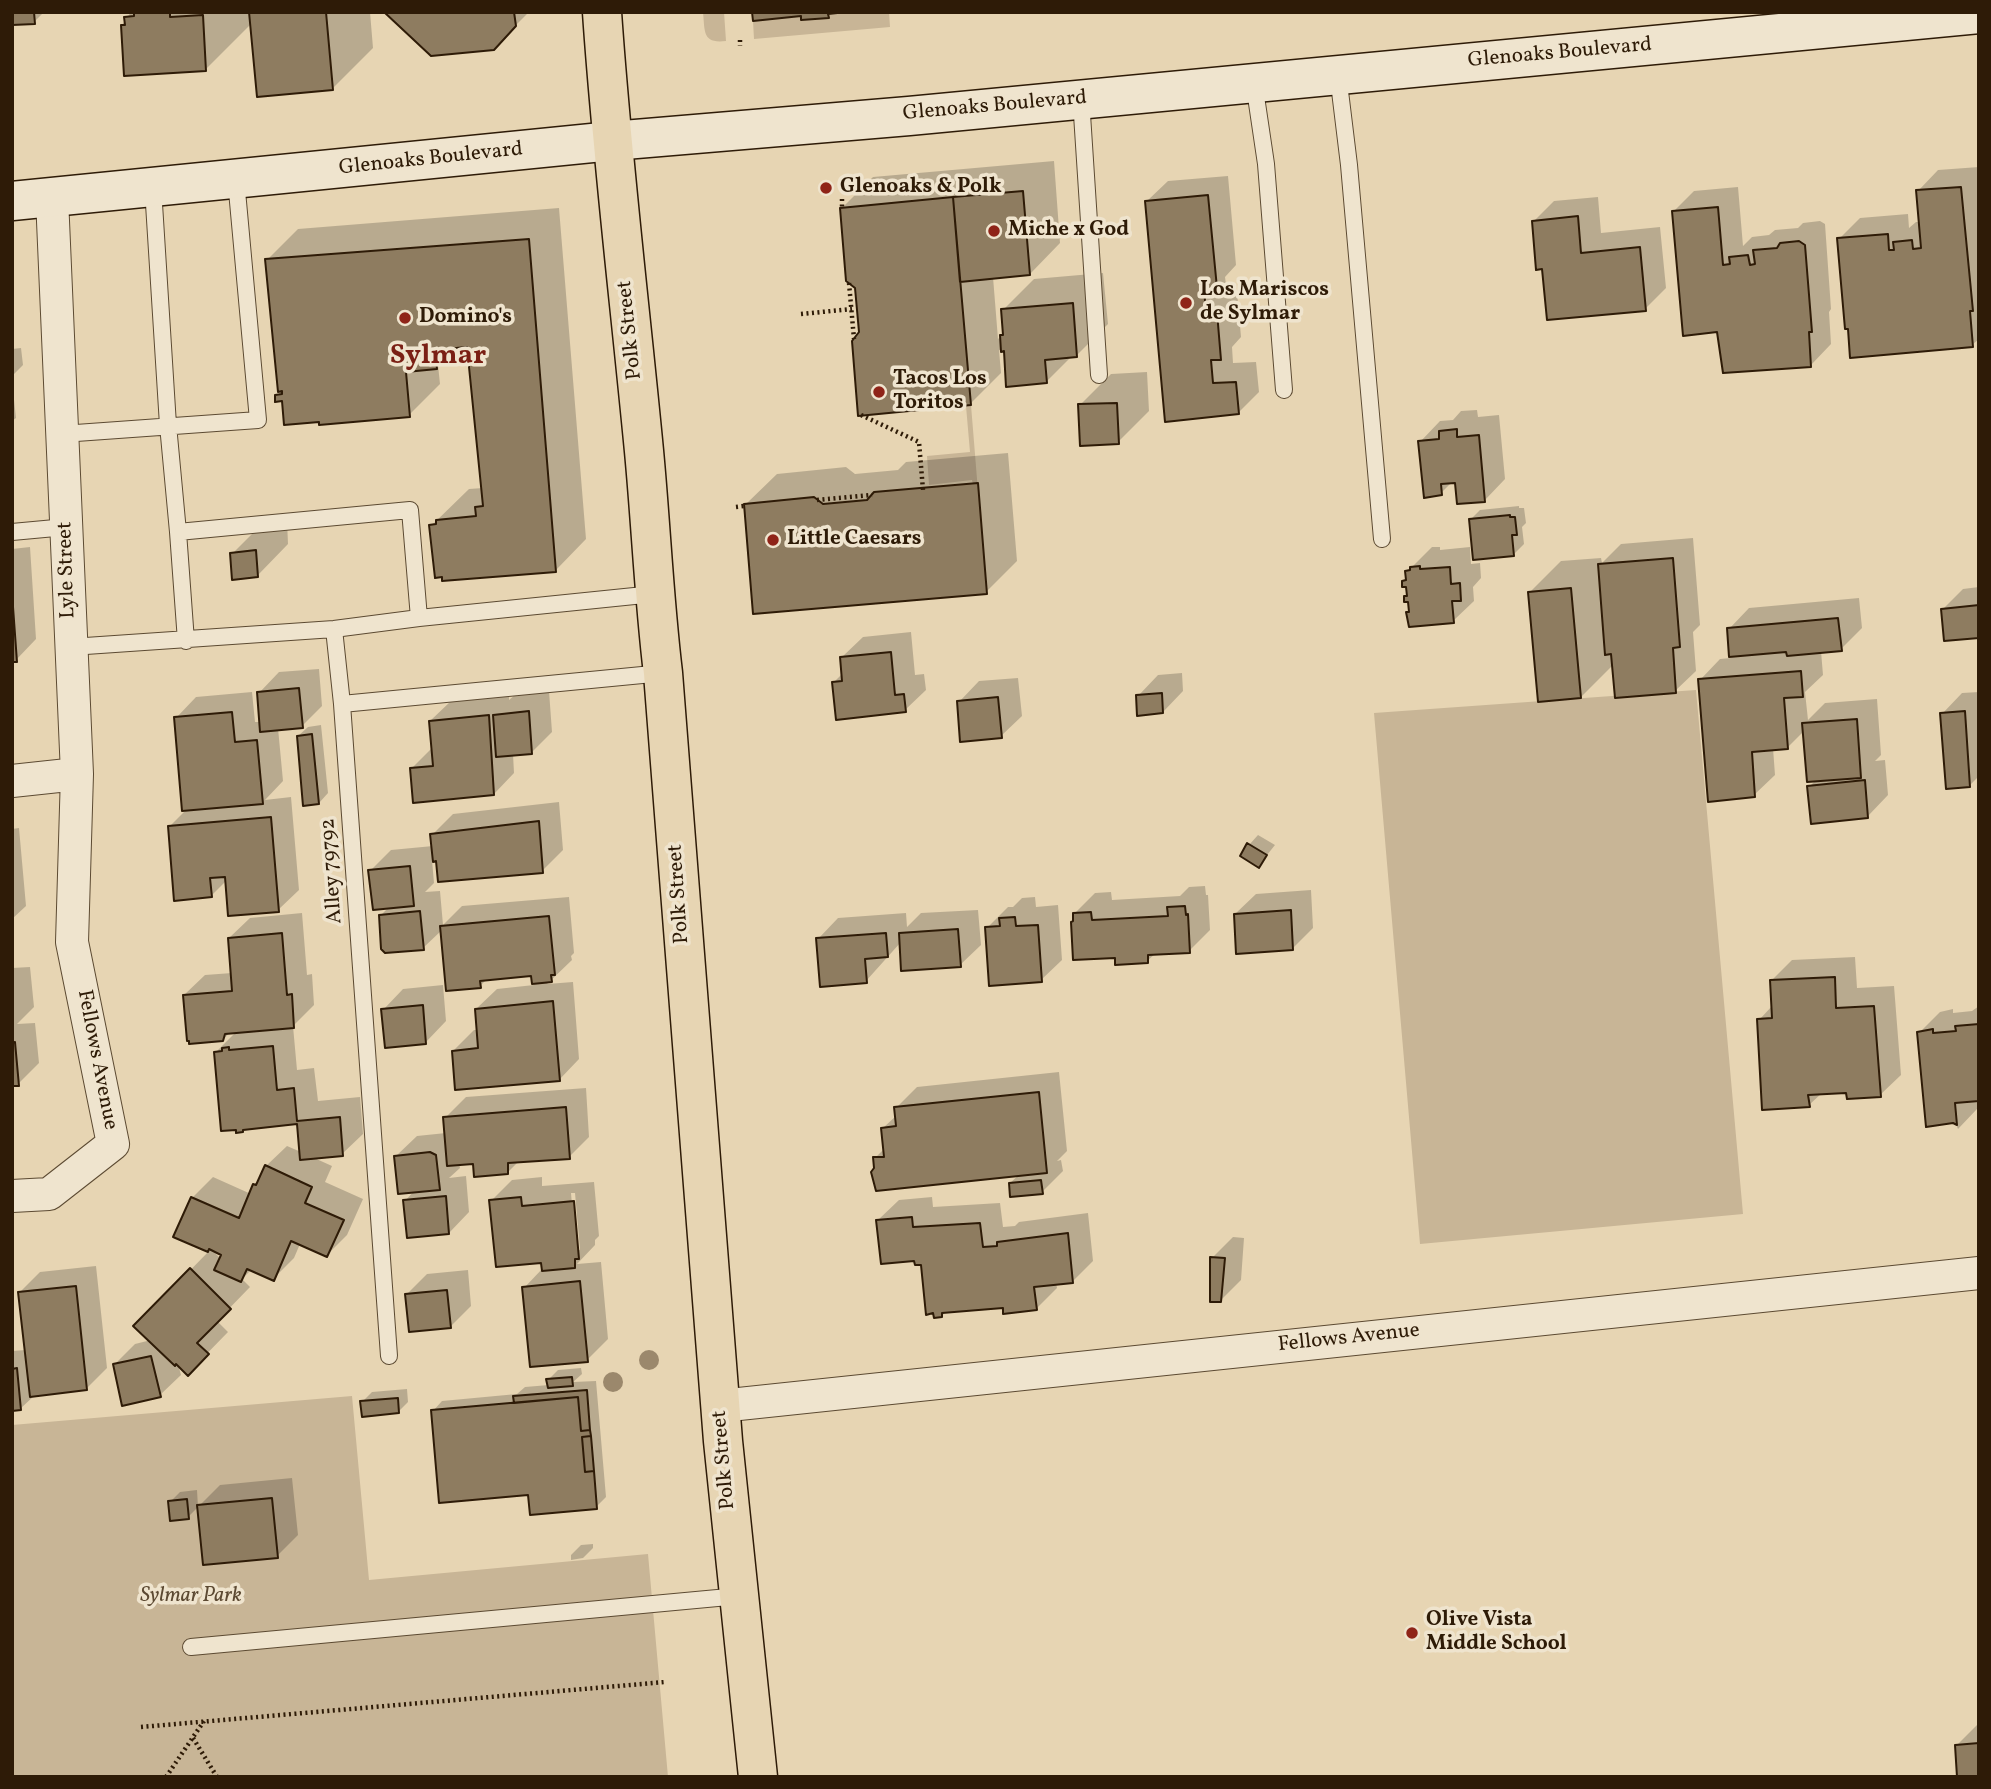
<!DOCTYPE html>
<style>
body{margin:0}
#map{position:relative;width:1991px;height:1789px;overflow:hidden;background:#e7d5b3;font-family:Vollkorn,serif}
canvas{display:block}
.frame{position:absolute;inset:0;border:14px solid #2e1b07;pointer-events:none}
</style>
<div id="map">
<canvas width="1991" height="1789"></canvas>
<div class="frame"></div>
</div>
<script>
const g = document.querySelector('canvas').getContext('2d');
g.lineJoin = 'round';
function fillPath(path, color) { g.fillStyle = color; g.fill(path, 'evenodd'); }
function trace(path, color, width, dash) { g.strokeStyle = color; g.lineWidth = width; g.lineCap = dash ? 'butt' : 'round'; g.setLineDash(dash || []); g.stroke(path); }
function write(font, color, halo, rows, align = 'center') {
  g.font = font + ' Vollkorn,serif'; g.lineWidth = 7; g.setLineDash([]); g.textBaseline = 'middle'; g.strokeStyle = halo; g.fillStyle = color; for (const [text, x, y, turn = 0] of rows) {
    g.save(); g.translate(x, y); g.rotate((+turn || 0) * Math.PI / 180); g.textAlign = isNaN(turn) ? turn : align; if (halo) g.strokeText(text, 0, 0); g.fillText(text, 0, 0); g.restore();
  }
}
fillPath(new Path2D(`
 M703,12H724L726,41C702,44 705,31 703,12Z
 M847,12H889L890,27L754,39L753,21Z
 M971,405L978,491H974L972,480L929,485L927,456L970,452L966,406Z
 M1696,690L1743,1214L1420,1244L1374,713Z
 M352,1396L369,1580L648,1554L668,1777H12V1425Z`), '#c8b596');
fillPath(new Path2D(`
 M12,12H44L34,22Z
 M131,12H370L373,48L332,89L252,23L205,70L122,25Z
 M387,12H529L493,48Z
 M1054,161L1060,243L1030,274L993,277L998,339L1005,332L1003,310L1034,279L1103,273L1108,324L1077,355H1073L1046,382L1005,385L1009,381L1006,349L999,350L1001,373L970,404L861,333L856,287L842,208L873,177Z
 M1979,167V339L1972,345L1839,239L1860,218L1908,214L1909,228L1916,222H1921L1918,191L1938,170Z
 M1228,176L1236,265L1225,277L1227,292H1237L1241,337L1232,347L1233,363L1256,362L1259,392L1238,413L1167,420L1147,201L1168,181Z
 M1738,187L1743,246L1752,237L1769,235L1775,230L1798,228L1803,223L1820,221L1825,224L1831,309L1829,312L1831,344L1811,365L1718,330L1673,212L1694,191Z
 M1598,197L1601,233L1660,227L1666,288L1645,309L1544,267L1534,221L1554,201Z
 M559,208L586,539L556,570L431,526L469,489L483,488L469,345L458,346L438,365L440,384L409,415L320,420L277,396L284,389L267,260L298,229Z
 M21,348L23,365L12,376V349Z
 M1147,372L1149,411L1118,442L1080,405L1111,374Z
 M12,381L16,418L12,421Z
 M1477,410L1478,417L1499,415L1505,479L1485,500L1457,481L1452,482L1441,493L1420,442L1440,421L1453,420L1461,411Z
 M1008,453L1017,561L986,592L746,504L777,474L846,467L855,474L898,470L906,462Z
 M1519,506V508H1524L1526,523L1522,527L1524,544L1514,554L1470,520L1480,510Z
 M287,520L288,544L258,575L232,554L263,523Z
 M1693,538L1700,625L1693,632L1696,671L1675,691L1614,664L1581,697L1530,592L1561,561L1601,558L1602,563L1621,544Z
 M30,547L36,639L16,660H12V549Z
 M1432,547H1440V550L1470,547L1471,564L1480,563L1481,578L1473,587L1474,601L1453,621L1408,613L1410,610V600L1405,597L1408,594L1407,585L1404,581L1407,578V572Z
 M1979,587V636L1943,609L1963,589Z
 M1859,598L1862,628L1841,649L1821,651L1823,675L1805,692L1808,720L1825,703L1877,699L1881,755L1875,761L1885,760L1888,795L1868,816L1809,787L1816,780L1805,730L1788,747L1773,748L1775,775L1754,795L1700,680L1720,659L1731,658L1729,629L1749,608Z
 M911,632L915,675L924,674L926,690L905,710L834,682L843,673L842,657L863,637Z
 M319,669L322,706L302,726L278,728L283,781L265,800L291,797L299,890L278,910L227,880L211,896L169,827L187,809L176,718L196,697L252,692L255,722H261L259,693L279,672Z
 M1182,673L1183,691L1163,712L1138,696L1158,675Z
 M1018,678L1022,716L1001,736L959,702L979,681Z
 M549,691L552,732L532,752L513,754L514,773L494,794L412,768L433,747L430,721L451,701L509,695V700L515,695Z
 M1979,692V776L1969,786L1942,714L1962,693Z
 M321,725L328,793L319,803L298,736L308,727Z
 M559,802L563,850L542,871L438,859L432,860L434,883L425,892L440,891L443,925L462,906L569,897L574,953L571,956L572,960L547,984L573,982L579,1059L559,1080L453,1051L474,1030H478L476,1009L497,989L534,985L532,974L487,979L480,986L442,930L423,948L381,915L390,906L370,871L391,850L433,846L432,835L453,814Z
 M19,828L26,906L12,919V829Z
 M1258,835L1275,845L1259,865L1249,845Z
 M1205,886L1206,895H1208L1210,930L1189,951L1156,953L1147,961L1116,956L1075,913L1095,893L1111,892L1112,900L1180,896L1189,887Z
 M1311,890L1313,928L1292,949L1235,914L1256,894Z
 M1035,897L1036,907L1058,905L1062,960L1041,980L987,928L1008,907H1013L1022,898Z
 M978,910L981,945L960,965L901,942L866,981L818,939L838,918L906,913L907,927L921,913Z
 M302,913L307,975L312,974L314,1005L293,1026L297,1070L314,1068L318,1101L360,1097L363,1134L342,1154L312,1157L332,1166L325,1182L363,1199L347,1235L327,1255L300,1244L294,1258L273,1279L252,1269L242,1279L250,1287L217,1321L228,1332L188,1373L178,1364L181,1375L160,1395L114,1365L135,1344L151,1340L136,1326L209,1251L175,1236L192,1198L213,1177L251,1194L266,1166L287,1146L301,1152L299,1123L245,1128L242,1131L216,1052L237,1031H231L223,1040L184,995L205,975L232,973L229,938L250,918ZM211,1249L223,1254L221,1259Z
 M1855,957L1857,988L1894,986L1901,1075L1880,1095L1848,1091L1822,1093L1809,1105L1759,1020L1773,1005L1771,981L1792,960Z
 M30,967L34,1007L17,1024L35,1023L39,1063L18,1084L12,1085V968Z
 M443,985L446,1021L426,1042L383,1010L403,989Z
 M1979,1006L1977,1109L1958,1129L1919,1033L1940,1012L1953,1009V1013L1972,1011Z
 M1059,1072L1067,1151L1057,1161L1061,1160L1063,1171L1042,1192L1010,1183L1020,1174L876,1169L875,1158L885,1148L883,1128L897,1115L896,1108L917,1087Z
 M586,1088L589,1137L569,1157L519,1161L507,1173L474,1162L459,1163L460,1168L449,1178L466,1176L469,1212L449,1233L405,1201L415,1190L396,1156L417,1136L446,1133L445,1118L466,1097Z
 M542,1177V1186L594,1182L599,1236L595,1240V1245L577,1264L601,1262L608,1339L587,1360L524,1288L543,1268V1261L491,1201L512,1180ZM571,1193H575L580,1250H576Z
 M932,1197L933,1207L1000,1203L1003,1227L1015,1226L1019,1222L1088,1213L1093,1261L1073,1281L1056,1283L1057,1288L1036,1309L1004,1306L947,1310L942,1316L923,1263L878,1220L899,1200Z
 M1233,1237L1244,1238L1241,1280L1221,1300L1212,1258Z
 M96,1266L107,1368L86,1389L35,1395L20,1409L12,1410V1351L26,1350L20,1292L40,1272Z
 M468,1270L471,1306L451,1326L406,1295L427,1274Z
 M581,1368L582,1374L573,1382L596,1381L606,1497L596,1507L530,1493L433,1411L442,1401L517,1394L525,1387L549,1385L548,1380L558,1370Z
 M407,1389L408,1402L398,1412L362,1402L372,1392Z
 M292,1478L298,1535L277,1556L199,1506L188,1517L170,1502L180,1492L197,1490L198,1507L220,1485Z
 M593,1544V1548L583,1558L571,1560V1555L581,1545Z
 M1979,1723V1777L1957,1745Z`), '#0003');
const building = new Path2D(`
 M12,12H34L35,24L12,25Z
 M134,12H170V17L203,15L206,71L124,76L121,25H125L124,17L134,16Z
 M249,12H326L333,90L257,97Z
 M384,12H514L516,26L494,50L431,56Z
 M752,12H847L828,14L829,18L801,20V16L753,21Z
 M1961,187L1973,311H1970L1973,347L1850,358L1848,329H1845L1837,238L1888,234L1889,250H1894L1893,242L1912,240L1913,249L1921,248L1916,190Z
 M1023,191L1030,275L960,282L953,197Z
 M1208,195L1217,288L1204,289L1206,312H1217L1221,360H1211L1213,383L1236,382L1239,414L1165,422L1145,201Z
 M953,197L971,405L858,416L852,341L859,332L855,288L846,281L840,208Z
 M1718,207L1723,265L1730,264L1729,257L1748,255L1750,265L1755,264L1753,250L1777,248L1780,243L1799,241L1805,245L1812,332H1809L1811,367L1723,373L1717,332L1683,336L1672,211Z
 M1578,216L1581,253L1640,247L1646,311L1547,320L1542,269L1536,270L1532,221Z
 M529,239L556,572L442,581V577L435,578L429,525L436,524V520L476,516L475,507L483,506L467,347L435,350L437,369L406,372L410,417L319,425V422L284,425L282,401L275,402V395L282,394V391L278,392L265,259Z
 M1073,303L1077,357L1045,360L1047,383L1006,387L1004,351L1001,352L1000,335H1003L1001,309Z
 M1117,403L1119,444L1080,446L1078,404Z
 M1457,429V437L1479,435L1485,502L1457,504L1455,483L1441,484L1442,495L1424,498L1418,441L1439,439V431Z
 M978,483L987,594L753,614L744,504L814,497L823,504L867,500L874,492Z
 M1510,515V517H1515L1517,535H1512L1514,556L1473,560L1469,519Z
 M256,550L258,577L232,580L230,553Z
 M1673,558L1680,647L1673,648L1676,693L1615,698L1611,654L1605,655L1598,564Z
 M1420,566V569L1450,567L1451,584L1460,583L1461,601H1452L1454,623L1409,627L1406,612H1409L1408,602H1404V596H1407L1406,587H1402V581L1406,580L1405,571L1410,570V567Z
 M1571,588L1581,698L1538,702L1528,592Z
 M12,593L17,662H12Z
 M1979,605V638L1944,641L1941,609Z
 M1838,618L1842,651L1787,656L1786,652L1729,657L1727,628Z
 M891,652L895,695L904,694L906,712L836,720L832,682L842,681L840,657Z
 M1801,671L1803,697L1784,698L1788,749L1752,752L1755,797L1708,802L1698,679Z
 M299,688L303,728L260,732L257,692Z
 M1162,693L1163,713L1137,716L1136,695Z
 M998,697L1002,738L960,742L957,701Z
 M529,711L532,754L496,757L493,715Z
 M1965,711L1970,787L1946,789L1940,713Z
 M232,712L235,742L257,740L263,804L182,811L174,717Z
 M489,715L494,795L413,803L410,768L433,766L429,721Z
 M1857,719L1861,778L1807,782L1802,723Z
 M312,734L319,804L303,806L297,736Z
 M1865,780L1868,818L1811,824L1807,786Z
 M271,817L279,912L228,916L225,877L210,878L212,897L174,901L168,826Z
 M539,821L543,873L438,882L436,861L433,862L430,834Z
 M1247,843L1267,855L1259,868L1240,856Z
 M410,866L414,906L373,910L368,870Z
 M1185,906L1186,915L1188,914L1190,953L1148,955V963L1115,965V958L1073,960L1071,922L1073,921V913L1091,912L1092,920L1168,916L1167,907Z
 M1291,910L1293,950L1236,954L1234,914Z
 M420,911L424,950L385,953L381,949L379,915Z
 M549,916L555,975H551L552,982L532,984L531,976L480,981L481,988L446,991L440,926Z
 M1015,917L1016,926L1038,925L1042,982L989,986L985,927L1000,926L999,918Z
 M958,929L961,967L901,971L899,933Z
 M282,933L287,995L292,994L294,1028L225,1034L223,1041L189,1044V1041H187L183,995L232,991L228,938Z
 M886,933L888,957L865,959L867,983L820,987L816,938Z
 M1835,977L1836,1008L1874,1006L1881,1097L1847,1099L1846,1093L1808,1095L1810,1107L1762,1110L1757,1019L1772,1018L1770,980Z
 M553,1001L560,1081L455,1090L452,1051L478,1048L475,1009Z
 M423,1005L426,1044L385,1048L381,1009Z
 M1979,1024V1101L1955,1103L1957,1125L1953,1123L1926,1127L1917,1032L1933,1029V1033L1956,1031L1955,1026Z
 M15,1042L19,1086H12V1043Z
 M273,1046L277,1090L294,1088L297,1121L340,1117L343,1156L300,1160L297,1124L243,1130V1132L236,1133V1130L221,1131L214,1052L222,1051V1048L229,1047V1050Z
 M1039,1092L1047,1173L876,1191L871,1172L874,1168L873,1157H884L881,1128L896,1126L894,1107Z
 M566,1107L570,1159L508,1163V1174L474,1177L473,1164L447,1166L443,1117Z
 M430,1152L436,1155L440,1190L398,1194L394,1156Z
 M265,1165L312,1187L305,1203L344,1220L327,1257L291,1241L274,1281L247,1269L241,1282L214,1270L221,1255L209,1249L208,1252L173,1237L191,1197L239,1218L253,1184L256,1185Z
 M1041,1180L1043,1194L1010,1197L1009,1183Z
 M446,1196L449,1234L407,1238L403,1200Z
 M521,1197L522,1206L574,1201L579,1259H575V1268L542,1271L541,1263L496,1267L489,1200Z
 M912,1217L913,1227L980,1223L983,1247L997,1246V1242L1068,1233L1073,1283L1034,1287L1037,1310L1003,1314V1308L942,1313V1317L934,1318L933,1313L926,1315L921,1265H915L914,1261L881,1264L876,1220Z
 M1210,1257L1225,1258L1221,1302H1210Z
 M190,1268L231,1309L197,1343L209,1354L188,1376L176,1364L175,1366L133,1326Z
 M580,1281L588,1362L530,1367L522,1287Z
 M76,1286L87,1390L30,1397L18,1292Z
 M447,1290L451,1328L409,1332L405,1294Z
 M151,1356L161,1397L122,1406L113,1364Z
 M17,1368L21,1410L12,1411V1369Z
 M572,1377L573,1386L548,1388L546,1379Z
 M587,1390L590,1430L581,1431L578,1397L514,1403L513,1396Z
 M578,1397L581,1431L590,1430L591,1436L582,1437L585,1472L594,1471L597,1509L530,1515L528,1495L439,1503L431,1410Z
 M398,1398L399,1413L362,1417L360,1401Z
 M591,1436L594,1471L585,1472L582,1437Z
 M272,1498L278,1558L203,1565L197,1505Z
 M187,1499L189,1519L170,1521L168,1501Z
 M1979,1743V1777H1957L1955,1745Z`);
fillPath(building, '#8e7c60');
trace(building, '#2e1b07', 2);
const lane = new Path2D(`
 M1338,75L1349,165L1382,539
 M1254,83L1266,164L1284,390
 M1081,99L1099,375
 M153,188L168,425L178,532L410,510L419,618L654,594
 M62,434L258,420L236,180
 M12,532L66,527
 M178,532L186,641
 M334,629L342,704
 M71,647L334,629L419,618
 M389,1356L342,704L663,673
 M191,1647L739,1596`);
const street = new Path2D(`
 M12,781L77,774
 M12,1196L49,1194L113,1144L72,942L77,774L52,198
 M720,1406L1979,1273`);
const secondary = new Path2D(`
 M12,201L612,141L909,116L1979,14`);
const primary = new Path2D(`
 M602,12C612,159 630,305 644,451C651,525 654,599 663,673L723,1441L758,1777`);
trace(lane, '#5c4a32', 18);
trace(street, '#5c4a32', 34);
trace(secondary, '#2e1b07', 41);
trace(primary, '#2e1b07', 41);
trace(new Path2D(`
 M740,40V46
 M842,199V207
 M849,283L854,339
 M801,314L852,309
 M861,415L919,442L923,490
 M817,500L872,495
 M736,507L744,506
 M141,1727L665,1682
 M193,1738L217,1777
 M166,1777L204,1721`), '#2e1b07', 4.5, [2, 3.5]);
trace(lane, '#efe4ce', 16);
trace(street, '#efe4ce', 32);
trace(secondary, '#efe4ce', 38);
trace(primary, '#e7d5b3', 38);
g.fillStyle = '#9b886c';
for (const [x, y] of [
 [649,1360],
 [613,1382]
]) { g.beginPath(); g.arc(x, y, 10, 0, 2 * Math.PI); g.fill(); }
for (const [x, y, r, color] of [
 [826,188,7,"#8f2418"],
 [994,231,7,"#8f2418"],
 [1186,303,7,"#8f2418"],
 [405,318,7,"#8f2418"],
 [879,392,7,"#8f2418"],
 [773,540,7,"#8f2418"],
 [1412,1633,7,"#8f2418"]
]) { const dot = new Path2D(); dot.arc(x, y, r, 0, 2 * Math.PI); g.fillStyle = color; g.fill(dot); trace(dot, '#efe4ce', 2.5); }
write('21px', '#2e1b07', '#efe4ce', [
 ["Glenoaks Boulevard",1560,54,-5],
 ["Glenoaks Boulevard",995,107,-5],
 ["Glenoaks Boulevard",431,160,-6],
 ["Polk Street",631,330,-96],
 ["Lyle Street",68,570,-92],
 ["Alley 79792",333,871,-94],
 ["Polk Street",680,894,-94],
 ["Fellows Avenue",96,1060,79],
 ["Fellows Avenue",1349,1339,-6],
 ["Polk Street",725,1460,-95]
]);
write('bold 21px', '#2e1b07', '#efe4ce', [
 ["Glenoaks & Polk",840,188],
 ["Miche x God",1008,231],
 ["Los Mariscos",1200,291],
 ["de Sylmar",1200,315],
 ["Domino's",419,318],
 ["Tacos Los",893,380],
 ["Toritos",893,404],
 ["Little Caesars",787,540],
 ["Olive Vista",1426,1621],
 ["Middle School",1426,1645]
], 'left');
write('italic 21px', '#5c4932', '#efe4ce', [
 ["Sylmar Park",191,1597]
]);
write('bold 28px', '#7a1f14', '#efe4ce', [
 ["Sylmar",438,358]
]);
</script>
